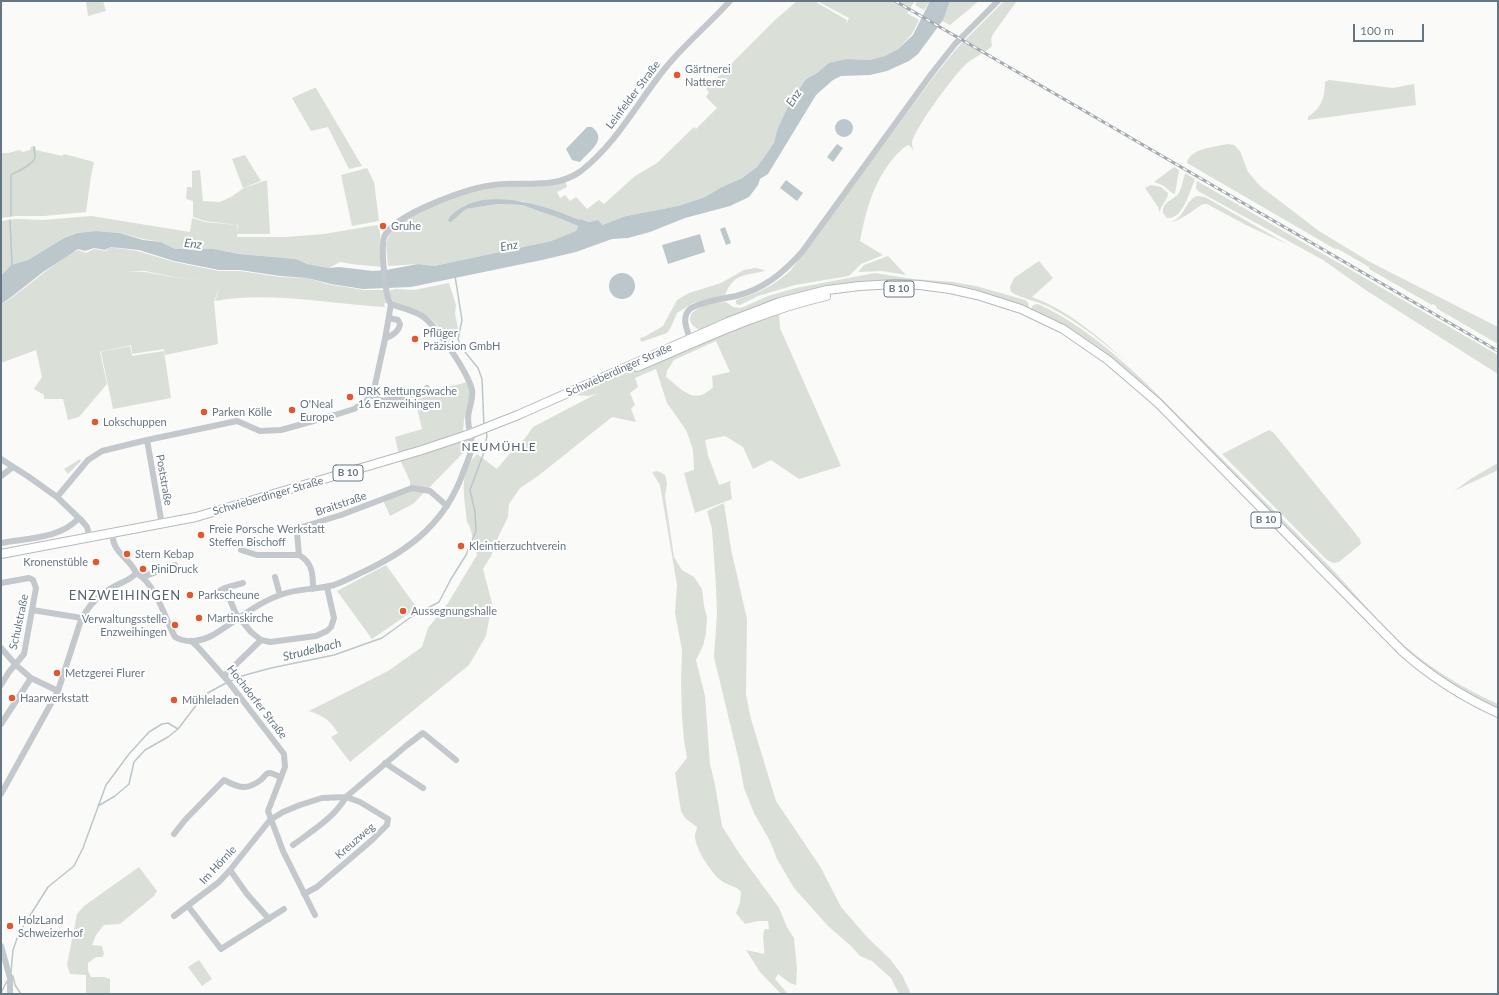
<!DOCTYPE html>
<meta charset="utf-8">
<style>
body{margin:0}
#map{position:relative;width:1499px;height:995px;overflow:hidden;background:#fafaf8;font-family:Lato,sans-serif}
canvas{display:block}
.frame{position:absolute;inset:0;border:2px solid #657683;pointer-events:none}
.scale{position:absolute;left:1353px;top:24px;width:71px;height:18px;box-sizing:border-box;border:2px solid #657683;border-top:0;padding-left:5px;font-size:12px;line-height:14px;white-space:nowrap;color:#657683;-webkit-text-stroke:3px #fff;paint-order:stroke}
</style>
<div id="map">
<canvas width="1499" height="995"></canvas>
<div class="frame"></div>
<div class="scale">100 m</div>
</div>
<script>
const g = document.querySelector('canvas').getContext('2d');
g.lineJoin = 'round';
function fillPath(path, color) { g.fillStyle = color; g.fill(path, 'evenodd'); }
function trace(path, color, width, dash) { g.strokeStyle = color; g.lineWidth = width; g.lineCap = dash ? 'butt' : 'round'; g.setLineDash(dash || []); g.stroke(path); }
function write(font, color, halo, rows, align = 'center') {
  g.font = font + ' Lato,sans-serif'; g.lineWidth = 4; g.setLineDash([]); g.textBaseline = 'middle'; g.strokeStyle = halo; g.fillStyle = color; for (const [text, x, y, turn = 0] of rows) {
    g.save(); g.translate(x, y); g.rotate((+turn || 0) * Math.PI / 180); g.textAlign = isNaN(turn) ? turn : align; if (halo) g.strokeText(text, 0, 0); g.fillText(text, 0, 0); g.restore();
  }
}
fillPath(new Path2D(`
 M86,1H103L106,11L88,16Z
 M797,1H814L847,20L846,25L849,18L817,1H915L907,13L919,20L912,34L898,49L885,56L870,60L847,59L824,67L817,73L806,79L790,102L777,130L774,143L757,167L742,178L720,188L705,197L678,206L626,216L602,225L580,219V221L559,212L522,201L465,205L451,221L466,209L498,204L522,205L543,212L578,226L576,231L551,241L434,266L418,264L388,266L386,244L389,234L394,228L428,205L477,187L565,179L567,187L557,192L560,198L565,195L570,201L576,197L587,209L599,200L604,204L635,176L657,163L694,127L696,129L717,108L706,97L709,92L706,89L775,20Z
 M917,1H930L924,10L915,5Z
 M950,1H979L950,25L942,21Z
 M1004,1H1017L993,34L991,39L992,46C984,54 974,57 966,64C955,74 914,129 912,143C912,146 913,149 914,151L909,145C904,146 901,151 897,154C874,179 866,210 860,241L883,255L861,264L849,276L795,285L758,296L740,305L736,304V300C758,293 774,286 791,270L935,75L958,47Z
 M1329,80L1393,88L1414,84L1416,105L1308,120V117C1321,108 1325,98 1325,82Z
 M314,88H316L362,166L349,169L328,127L311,131L292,98Z
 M1228,144L1234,145L1240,151L1248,172L1260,186L1319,231L1370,262L1498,327V344L1436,308L1437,307L1433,304L1432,305L1369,269V267L1338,249H1335L1187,163C1190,148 1215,147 1228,144Z
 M35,146L36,150L62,156L64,154L94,162L91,176L86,212L44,216H16L1,218V153H9L19,150L23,152L30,150L31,147Z
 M245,155L261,181L243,188L232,159Z
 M1174,167L1179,170L1175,193L1174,194L1162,185L1154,182Z
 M367,168L374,182L379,221L352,226L341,175Z
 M200,170L203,201L220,202L231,197L244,188L267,180L270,234H237V237H286L324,234L377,225L380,232L382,267L351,264L340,262L329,268L307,264L296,259L241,254L214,249H175L161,242L143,239L121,233L96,231L76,233L64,238L28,260L11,265L1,276V221L16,219L43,220L91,216L190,232L192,218L205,222L237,225L238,230V225L205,221L193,217V201L186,199L187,187H191L192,189V171Z
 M1185,173L1195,179C1190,190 1183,220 1167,218L1163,213C1162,201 1173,201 1179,193C1182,187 1183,180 1185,173Z
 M1197,181L1498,355V374L1367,291L1323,260L1198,191L1196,188Z
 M1151,185L1161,187L1168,193C1168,201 1160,204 1160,213L1158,207L1145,188Z
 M1197,196L1205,197L1289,245L1248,226L1207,204H1203C1194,209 1180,222 1170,222C1185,219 1184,201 1197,196Z
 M109,247L138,251L174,262L219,271H240L280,277L307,278L327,284L364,290H384L387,302L384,304L385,307C329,304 271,291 215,301L220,286L214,301L218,344L165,355L164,349L132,354L131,345L100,352L107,384L79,417L68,420L63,399H44V395L34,389L42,377L36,350L1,363V326L3,323L1,325V304L10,299L67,255L78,250L86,253L94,249L106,251ZM125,271H145L174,277L222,283L172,277L145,272Z
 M888,256L906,275L882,271L858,272L864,265Z
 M1039,261L1053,278L1032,297C1070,311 1100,338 1130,365C1105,344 1079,322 1049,307C1037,301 1023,299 1011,292L1010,287L1014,278Z
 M755,268L764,270L765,271C744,276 734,273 725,295L693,303L677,313L670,329L667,333L641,342L640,338L646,336L663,326L677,300L689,293L721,283L744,270Z
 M875,273L913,279L953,282L976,286L1025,300L1028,302L1029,308L978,292L859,283L704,330C692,330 684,317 696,310C703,305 717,302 726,302L733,307L741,308L768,296L796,288Z
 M449,283L456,305L455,314L458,328L455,339L449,340C433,317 422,310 395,304L390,296V290L397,289L414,290Z
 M1038,304C1099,332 1148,385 1195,432C1241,478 1287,523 1332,569C1353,591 1373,616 1395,637C1425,665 1460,687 1498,704V710L1463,692L1409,654L1160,401L1037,312L1031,309L1033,305Z
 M779,312L780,328L841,466L799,479L771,460L753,469L743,447L725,436L705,440L708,455L719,485L731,481L730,484L732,499L695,513L684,473L694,470L693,450L689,438L686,430L667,403L656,369L635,378L638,387L630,393L635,405L631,409L636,422L612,417L538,476L520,488L509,504L508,517L499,535L491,556L483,569L492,603L486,636L469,665L350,762L331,737L338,733C329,719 325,717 309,711L388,671L422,647L428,628L448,603L477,555L470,527L467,522C465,497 457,474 477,454L497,469L511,452L526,437L533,427L598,393L589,396L573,395L700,341ZM716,341L730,372L712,376L713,387C694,406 683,390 666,377L667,371L674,360Z
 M130,346L132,356L164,351L171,398L113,409L101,352Z
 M468,382L471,398L464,419L463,433L399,455L395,437L422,429L415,399L431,391Z
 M1269,430L1273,432L1360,539L1361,544L1339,562L1333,563L1327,560L1222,454Z
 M476,437L468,448L413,504L390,516L382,498L410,487V481L400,460Z
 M80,459L81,461L68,474L64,469Z
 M1498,463V470L1454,491L1472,478Z
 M658,471L665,475L667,484L665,496L674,557L682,570L694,577L702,589L704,606L707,617L706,633L703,646L696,660L705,696L710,764L715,785L722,826L739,853L779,908L787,927L794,938L797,969L796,985L790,983L778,974L775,979L788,994H781L760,972L746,950L764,954C765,945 761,936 765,929H769L768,921H758L745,924L736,913L740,903L741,892C735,885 732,887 725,883C714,878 695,849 695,836C695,833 697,830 697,827L685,818L681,811L675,773L687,758L684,740L682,717L681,682L682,650L675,613L677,585L660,485L652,472Z
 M724,503L731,549L747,619L746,695L751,719L776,801L821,868L841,907L868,938L890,959L902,975L911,994H899L891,978L872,961L860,956L851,946L828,926L794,888L777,859L770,841L754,813L744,788L739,761L714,657L717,614L716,588L712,529L707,511Z
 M386,565L417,608L372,639L337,591Z
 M139,867L157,891L154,896L120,924L104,925L96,935L92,945L102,946L104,954L102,957H96L88,963V971L91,977H104L110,979V994H86V975L70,974L67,965L77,914L84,906Z
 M199,960L212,979L202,986L188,967Z`), '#dadfd7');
fillPath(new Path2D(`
 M930,1H950L943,20L918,54L909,61L887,71L870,75L841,76L833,80L816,95L768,174L760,179L758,185L749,197L730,206L685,218L650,232L628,238L612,239L576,252L542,260L411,287L363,289L331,284L307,278L280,276L240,270H219L174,261L139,250L110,247L105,250L94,248L85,251L78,249L43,272L10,298L1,304V276L11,265L28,260L64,238L77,233L96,231L120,233L143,240L161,242L175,249H214L240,254L296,259L307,264L329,268L339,267L373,271L386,270L418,264L434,266L551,241L576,231L578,226L556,217L522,205L498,204L466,209L451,222L448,221C450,215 454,213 458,210C489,187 548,206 579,220L580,219L590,222L598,220L602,225L626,216L678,206L705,197L720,188L742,178L757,167L774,143L777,130L790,102L806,79L817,73L829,63L847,59L870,60L885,56L898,49L913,35Z
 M835 128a9 9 0 1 1 18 0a9 9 0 1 1-18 0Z
 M587,127H592C608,140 590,150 580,162L572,160L566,149Z
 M837,144L843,148L833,162L827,157Z
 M786,180L803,193L797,201L780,188Z
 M725,227L731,243L726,245L720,229Z
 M700,234L705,252L668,264L662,245Z
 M609 286a13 13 0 1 1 26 0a13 13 0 1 1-26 0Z`), '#bbc7cb');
trace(new Path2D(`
 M11,216V175C17,171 34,165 35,157C35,154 34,150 34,147
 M10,220L12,266
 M455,276L462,320L458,339L461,347L478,368L482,379L484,426
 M231,681L238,677L271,668L334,655L382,638L411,617L439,602L451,579L466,555L476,531L475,512L470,490L483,455L487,436L486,431
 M98,806L115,796L129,784L134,762L145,750L168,737L178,729L204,695L226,683
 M11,972L13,950L19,933L48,887L74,866L83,848L106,785L129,754L149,732L162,724L168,723L178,729
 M13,976L15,985L21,994
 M1,993L7,981`), '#bbc7cb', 1.5);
const major = new Path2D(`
 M637,367C699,341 761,311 826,296
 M1,554L196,517L422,450L470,434L518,415L728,322L780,302L827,290L860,286L895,284L920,285L950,289L977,295L1021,309L1063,329L1108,360L1158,403L1402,651C1431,677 1463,697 1498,713`);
trace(major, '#b5babe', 10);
trace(new Path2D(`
 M690,338C686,328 681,316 691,308C705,301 721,299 736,296C764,289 783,273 802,252L932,73L955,44L998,1
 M385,339C392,335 399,332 400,324L398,320L389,318
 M371,395L382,401L395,399L425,391L427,388
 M147,440L162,525
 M1,459L29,477L57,497L82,521L87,527L90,538
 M1,476L13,467
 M57,497L88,460L102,451L147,440L237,421L260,431L281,430L335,415L354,409L365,402L371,395L375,385L385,339L391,304
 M113,534C111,552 131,559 136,573C157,585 164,617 175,637C187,644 202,641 213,635C236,621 255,604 280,595C297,588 316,590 334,585C345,581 356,575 367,570C413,548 447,520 464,470C467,463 470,456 471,450C474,437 465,426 469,411C471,404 473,397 472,390C468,373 437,326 422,316C412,310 401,308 391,304L389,301C385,290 380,244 385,235C398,213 468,188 493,185C523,181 555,190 581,171C618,142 638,101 667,66C686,43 710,23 730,1
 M1,543C27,538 60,539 79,518
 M241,550L257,555H299
 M143,577L175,565
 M275,577L280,595
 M1,583L29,578L33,580L36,588L24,654L9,672L1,685
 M243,583L225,588L236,614L251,632L261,640L270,642L316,636L327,631L331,627L334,618L327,587
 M313,589C313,575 313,563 299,555L297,533L298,530L302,527L341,515L412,488L430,491L447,506
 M210,596L225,588
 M32,610L82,618
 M191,641L197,646L227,680L284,754L285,767L268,811L283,851L315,915
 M1,648L16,665L31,678L58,691
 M224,676L261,640
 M1,724L31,678
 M385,763L423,788
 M1,794L58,691L80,623C87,606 101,593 117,585C124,581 131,580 136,573
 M174,834L185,820L224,780C239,788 247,791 262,779C264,777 266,773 269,773C273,773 278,776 281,778
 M293,845C312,831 334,818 346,797L406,746L423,733L456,760
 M230,870L247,894L269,919
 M188,906L221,949L284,909
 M174,916L219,882L230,870L270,820L283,812L300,805L322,798L346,797L360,802L388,819L387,825L372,840L317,887L304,894
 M1,946L10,978V994`), '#c3c8cc', 6);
trace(major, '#fff', 8);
const rail = new Path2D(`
 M895,1L1498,351`);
trace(rail, '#a2aab0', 3);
trace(rail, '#fff', 1.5, [4.5]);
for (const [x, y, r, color] of [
 [677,75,4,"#e4572e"],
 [383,226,4,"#e4572e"],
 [415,339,4,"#e4572e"],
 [350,397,4,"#e4572e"],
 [292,410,4,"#e4572e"],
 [204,412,4,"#e4572e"],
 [95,422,4,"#e4572e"],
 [201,535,4,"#e4572e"],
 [461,546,4,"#e4572e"],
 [127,554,4,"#e4572e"],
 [96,562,4,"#e4572e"],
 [143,569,4,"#e4572e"],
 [190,595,4,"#e4572e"],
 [403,611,4,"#e4572e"],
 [199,618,4,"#e4572e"],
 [175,625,4,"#e4572e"],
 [57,673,4,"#e4572e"],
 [12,698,4,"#e4572e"],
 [174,700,4,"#e4572e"],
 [10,926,4,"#e4572e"]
]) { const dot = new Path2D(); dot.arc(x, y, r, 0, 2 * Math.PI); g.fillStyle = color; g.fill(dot); trace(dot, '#fff', 1.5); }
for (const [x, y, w] of [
 [899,289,30],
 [348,473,30],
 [1266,520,30]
]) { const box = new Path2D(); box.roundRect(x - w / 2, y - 8, w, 16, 3); g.fillStyle = '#fff'; g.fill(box); trace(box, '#657683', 1); }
write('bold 10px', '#657683', null, [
 ["B 10",899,289],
 ["B 10",348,473],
 ["B 10",1266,520]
]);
write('11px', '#657683', '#fff', [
 ["Gärtnerei",685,69],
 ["Natterer",685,82],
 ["Gruhe",391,226],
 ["Pflüger",423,333],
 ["Präzision GmbH",423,346],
 ["DRK Rettungswache",358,391],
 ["16 Enzweihingen",358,404],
 ["O'Neal",300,404],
 ["Europe",300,417],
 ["Parken Kölle",212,412],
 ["Lokschuppen",103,422],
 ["Freie Porsche Werkstatt",209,529],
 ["Steffen Bischoff",209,542],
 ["Kleintierzuchtverein",469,546],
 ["Stern Kebap",135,554],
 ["Kronenstüble",88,562,"right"],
 ["PiniDruck",151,569],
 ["Parkscheune",198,595],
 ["Aussegnungshalle",411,611],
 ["Martinskirche",207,618],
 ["Verwaltungsstelle",167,619,"right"],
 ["Enzweihingen",167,632,"right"],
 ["Metzgerei Flurer",65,673],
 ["Haarwerkstatt",20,698],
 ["Mühleladen",182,700],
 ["HolzLand",18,920],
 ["Schweizerhof",18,933]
], 'left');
write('11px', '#657683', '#fff', [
 ["Leinfelder Straße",633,95,-53],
 ["Schwieberdinger Straße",619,370,-24],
 ["Poststraße",164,480,80],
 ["Schwieberdinger Straße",268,496,-16],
 ["Braitstraße",341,504,-19],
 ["Schulstraße",19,622,-78],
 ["Hochdorfer Straße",257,702,52],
 ["Kreuzweg",355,841,-41],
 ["Im Hörnle",218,865,-47]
]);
write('italic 12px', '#60757c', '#fff', [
 ["Enz",794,98,-56],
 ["Enz",193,244,7],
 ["Enz",509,246,-10],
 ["Strudelbach",312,650,-14]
]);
g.letterSpacing = '1px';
write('12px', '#57646e', '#fff', [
 ["NEUMÜHLE",499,447]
]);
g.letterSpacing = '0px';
g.letterSpacing = '1px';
write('13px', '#57646e', '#fff', [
 ["ENZWEIHINGEN",125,596]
]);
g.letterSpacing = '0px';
</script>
